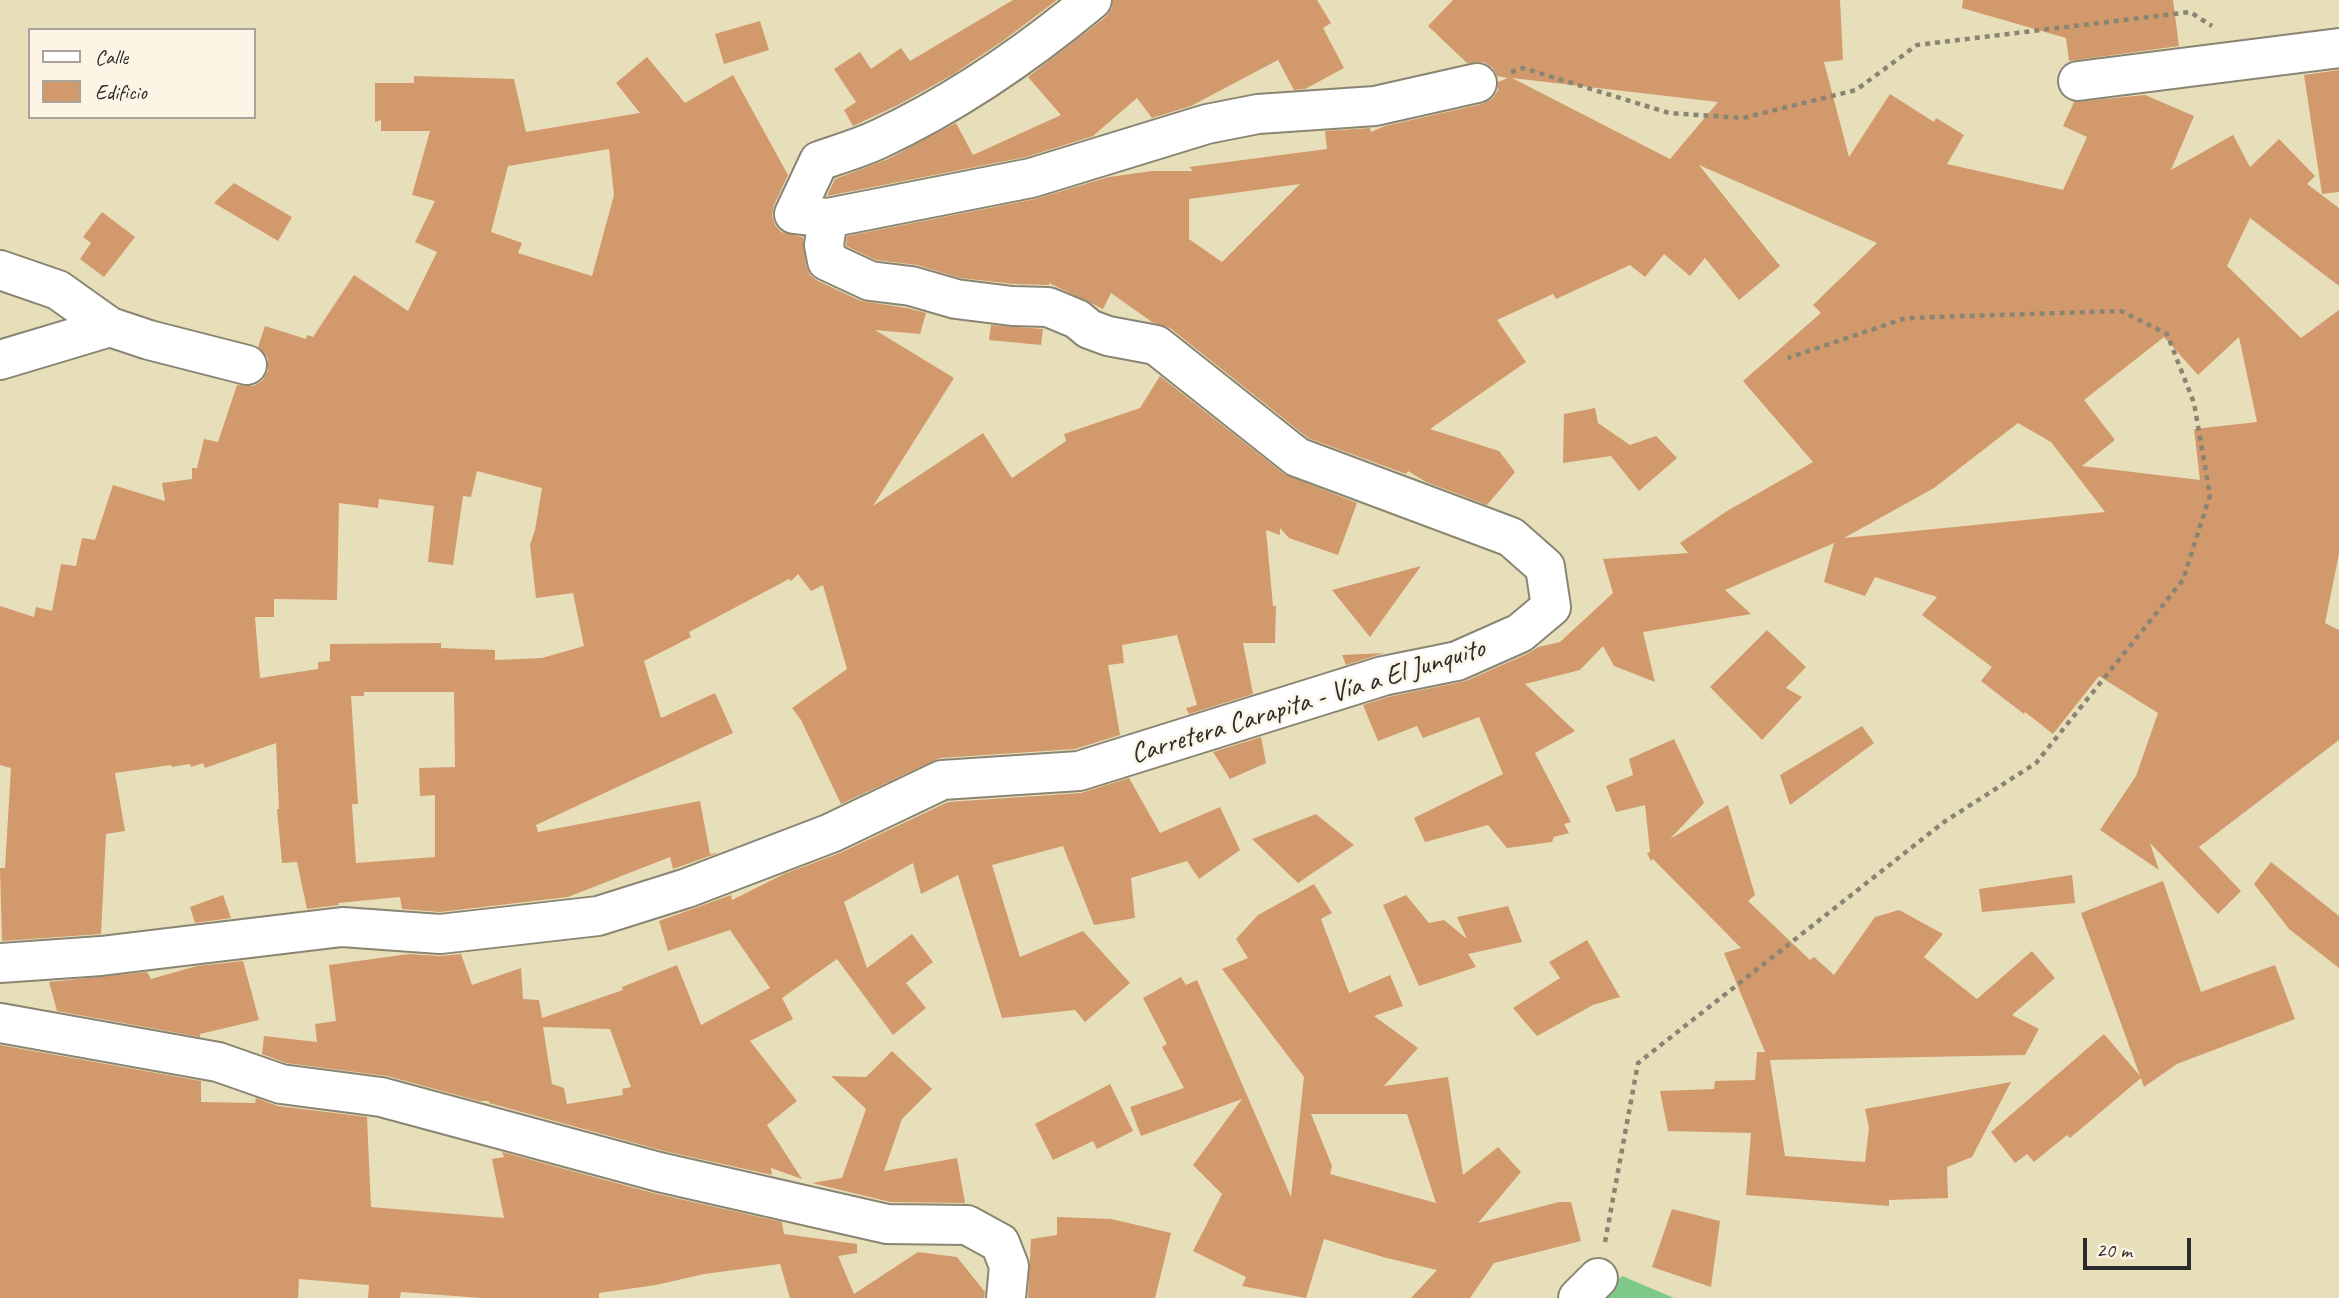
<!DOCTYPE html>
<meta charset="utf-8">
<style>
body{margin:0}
#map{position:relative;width:2339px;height:1298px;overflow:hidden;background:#e7dfba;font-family:Caveat,sans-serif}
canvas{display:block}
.legend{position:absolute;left:28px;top:28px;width:228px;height:91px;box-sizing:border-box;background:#fcf5e5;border:2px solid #a8a49b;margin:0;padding:9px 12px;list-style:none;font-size:21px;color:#2b2b2b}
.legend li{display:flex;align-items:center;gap:14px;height:35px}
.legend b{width:35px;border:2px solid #a8a49b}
.scale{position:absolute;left:2083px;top:1238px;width:108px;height:32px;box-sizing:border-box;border:4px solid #2b2b2b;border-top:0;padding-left:9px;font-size:21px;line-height:24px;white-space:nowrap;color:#2b2b2b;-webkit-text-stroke:5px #fcf5e5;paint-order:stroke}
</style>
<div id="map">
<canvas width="2339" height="1298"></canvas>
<ul class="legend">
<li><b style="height:9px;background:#fff"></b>Calle</li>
<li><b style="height:19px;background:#d2996d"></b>Edificio</li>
</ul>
<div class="scale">20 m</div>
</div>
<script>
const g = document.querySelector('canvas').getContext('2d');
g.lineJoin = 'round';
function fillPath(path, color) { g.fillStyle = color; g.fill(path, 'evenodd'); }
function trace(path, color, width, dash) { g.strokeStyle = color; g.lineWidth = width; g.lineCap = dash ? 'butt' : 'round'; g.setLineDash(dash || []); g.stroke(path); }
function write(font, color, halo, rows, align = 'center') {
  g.font = font + ' Caveat,sans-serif'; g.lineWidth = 5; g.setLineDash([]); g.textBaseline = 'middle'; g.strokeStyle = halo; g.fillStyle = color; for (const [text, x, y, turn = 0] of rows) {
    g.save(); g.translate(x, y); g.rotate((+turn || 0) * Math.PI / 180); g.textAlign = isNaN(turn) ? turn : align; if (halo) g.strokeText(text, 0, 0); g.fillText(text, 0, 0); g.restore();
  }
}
fillPath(new Path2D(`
 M1622,1276L1674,1298H1601Z`), '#7cc989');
fillPath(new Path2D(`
 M1013,0H1057L1004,40L952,75L898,105L853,126L844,110L856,102L834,69L860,52L871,69L901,48L910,61Z
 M1113,0H1317L1331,23L1323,28L1344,68L1305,89L1294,90L1278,60L1191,106L1152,118L1137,98L1093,136L1026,157L827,196L835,179L888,159L956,123L973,155L1061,115L1028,77L1106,17L1112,8Z
 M1453,0H1840L1843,60L1824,62L1849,157L1890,94L1934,122L1936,118L1964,135L1947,164L2063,190L2087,137L2063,126L2074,102L2145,95L2194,116L2171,170L2233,135L2250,167L2279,139L2315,176L2307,184L2339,208V286L2250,218L2227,266L2301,338L2339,310V554L2325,623L2339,630V740L2199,847L2241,891L2218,914L2150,843L2159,870L2100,830L2136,776L2158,713L2099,676L2053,734L2025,712L2024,714L1981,681L1992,667L1922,615L1937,597L1875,577L1865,596L1824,582L1834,543L1725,590L1751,614L1643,632L1655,682L1614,666L1603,646L1580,670L1525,684L1575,731L1535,753L1571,822L1564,824L1569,833L1554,837L1552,842L1507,848L1488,825L1425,842L1414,818L1503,774L1479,717L1423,738L1417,726L1378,741L1363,705L1388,697L1466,681L1529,653L1538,647L1560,642L1613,593L1603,559L1688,553L1680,543L1727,511L1813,462L1743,381L1821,313L1813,305L1877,243L1699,165L1780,266L1739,300L1705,258L1690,276L1664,254L1645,277L1630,265L1556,299L1553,294L1497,320L1526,362L1430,429L1499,451L1515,472L1487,505L1426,482L1408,471L1406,474L1308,438L1170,328L1152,322L1111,293L1103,309L1049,283V285L1014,284L960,278L917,265L876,260L846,246L847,236L1035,199L1109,177L1152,171H1193L1189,167L1327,149L1325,131L1370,128L1371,132L1385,126L1482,104L1492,99L1498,90V82L1508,78L1497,76L1493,68L1484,62L1467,63L1428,26ZM1512,78L1718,102L1670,159ZM1300,184L1222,262L1189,239V199ZM2164,337L2198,375L2239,337L2257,422L2194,429L2200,480L2082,466L2115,440L2084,400ZM2018,423L2051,442L2105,512L1844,538L1934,488Z
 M1963,0H2173L2179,46L2069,61L2066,38L1962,8Z
 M760,21L769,50L724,64L715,34Z
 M647,57L685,103L733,75L788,175L774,205L772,215L775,225L781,232L803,237L806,265L810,275L818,281L861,301L907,308L926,313L920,334L875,330L954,378L873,506L983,433L1012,478L1066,441L1064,434L1140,408L1160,376L1284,474L1357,503L1338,555L1289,538L1280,528V535L1266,530L1273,606H1276L1275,643H1243L1253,694L1189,714L1186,708L1197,705L1177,635L1122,645L1124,663L1108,665L1120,735L1075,749L940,758L841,804L801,720L792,708L847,669L823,585L811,591L798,574L791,581L789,579L689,632L691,637L644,661L661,718L715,693L733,733L536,825L538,832L700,801L710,854L718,853L673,869L670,857L568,897L440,912L402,909L400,897L338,903L339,905L307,909L297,862L282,863L277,809H279L276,743L205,768L203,763L191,767L190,764L172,767L171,765L115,773L125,831L106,834L101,934L2,941L0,868H5L11,768L0,765V606L34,617L36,607L52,611L61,564L76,566L82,538L95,540L113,485L165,501L162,483L192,479V468H197L204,439L218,442L237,385L254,386L262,381L268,371V358L258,347L265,326L306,339L307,335L313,337L354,275L408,311L437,252L415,242L435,201L412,195L430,131H381V120L375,122V83H414V76L514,79L526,132L640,113L616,83ZM609,149L614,195L592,276L518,253L522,243L491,232L508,166ZM477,471L542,488L535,530L530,545L536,598L573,593L584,646L542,658L495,660V650L441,648V643L330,644V661L318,662V669L260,678L255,617H274V599L337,600L339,503L378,508L379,499L434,506L428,562L453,565L463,496L471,497ZM364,692H454L455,767L419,768L420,796L435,795V857L356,863L352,804H358L351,696H364Z
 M2339,70V192L2322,194L2304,75Z
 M234,183L292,217L278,241L214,203Z
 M102,212L135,237L104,277L80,259L91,243L83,237Z
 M991,325L1043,329L1041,345L989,340Z
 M1595,408L1598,423L1630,445L1656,436L1677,458L1639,491L1611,456L1563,463L1564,414Z
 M1421,566L1370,637L1332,590Z
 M1767,630L1806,667L1786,688L1802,697L1762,740L1710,687Z
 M1384,653L1346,665L1342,655Z
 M1862,726L1874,743L1790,805L1780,775Z
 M1261,737L1266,763L1230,779L1213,752Z
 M1674,739L1704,803L1670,839L1728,805L1755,895L1748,901L1810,960L1814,957L1834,975L1875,917L1899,910L1943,934L1924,957L1977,999L2032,951L2055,978L2012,1015L2039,1029L2025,1055L1770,1060L1785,1156L1865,1162L1869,1128L1865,1109L2011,1082L1972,1157L1947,1167L1948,1198L1889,1200V1206L1746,1195L1751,1133L1668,1131L1660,1091L1714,1089L1715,1081L1755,1080L1757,1052H1765L1724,953L1741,948L1653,859L1651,861L1647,853L1650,852L1645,805L1616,812L1606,786L1633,775L1629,759Z
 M1129,778L1160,833L1220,807L1240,850L1199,879L1187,861L1131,878L1135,918L1094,925L1063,846L992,865L1020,957L1083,931L1130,983L1085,1022L1075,1010L1002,1018L958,875L921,894L913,863L844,902L867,968L912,934L933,962L906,983L926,1008L893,1035L837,959L782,998L793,1019L750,1041L797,1101L767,1125L802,1179L771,1168L772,1175L664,1151L489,1103V1101H479L387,1076L286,1063L262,1054L264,1036L317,1042L315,1024L336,1021L329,965L409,954L439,956L461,954L472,985L521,968L523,999L539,1000L542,1018L623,990L622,987L677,965L701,1025L770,988L730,930L668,951L659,921L731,895L732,900L784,874L840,853L948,802L1081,793ZM543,1027L610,1029L631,1087L622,1089L623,1095L567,1104L564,1088L552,1084Z
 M1316,814L1354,845L1298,883L1252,839Z
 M2271,862L2339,916V968L2289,929L2254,884Z
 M2072,875L2075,903L1982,912L1979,889Z
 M2163,881L2201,992L2275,965L2295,1019L2177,1064L2144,1087L2141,1078L2070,1138L2067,1135L2034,1162L2027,1154L2015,1163L1991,1132L2104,1034L2140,1076L2081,913Z
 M1314,884L1332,913L1321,919L1349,993L1390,975L1403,1006L1374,1016L1418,1048L1384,1086L1448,1077L1463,1175L1498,1147L1521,1172L1478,1223L1559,1202H1571L1581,1241L1494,1263L1470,1298H1411L1437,1270L1383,1257L1324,1239L1306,1298L1242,1286L1246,1277L1193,1251L1222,1194L1193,1165L1242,1099L1141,1136L1130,1107L1184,1088L1162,1047L1167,1044L1143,998L1181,977L1186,985L1197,980L1291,1197L1304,1077L1222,969L1248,958L1236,939L1258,915ZM1311,1114H1407L1436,1203L1330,1174L1332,1166Z
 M223,895L231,918L195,923L190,907Z
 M1406,895L1429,923L1444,920L1467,939L1457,917L1508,906L1522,942L1468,954L1476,967L1419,986L1383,905Z
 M1587,940L1620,997L1593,1005L1537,1036L1513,1008L1560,978L1549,962Z
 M243,961L259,1020L200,1034V1037L57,1011L49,982L147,972L151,979L197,966Z
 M0,1045L201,1081V1102L255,1103L256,1098L278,1106L367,1117L371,1207L504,1218L492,1159L504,1157L502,1152L653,1193L782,1222L784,1234L857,1244V1253L838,1256L854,1294L918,1252L957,1257L985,1292L984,1298H790L780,1264L704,1274L656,1285L599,1293V1298H482L401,1292L400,1298H368L369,1285L299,1279L298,1298H0Z
 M892,1051L932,1089L902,1119L884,1171L957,1158L965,1203L890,1202L812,1183L842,1178L866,1109L831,1076L866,1077Z
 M1110,1084L1133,1131L1097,1149L1093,1141L1053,1160L1035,1124Z
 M1672,1209L1720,1221L1711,1287L1652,1267Z
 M1057,1217L1111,1219L1171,1233L1155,1298H1028L1031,1239L1057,1235Z`), '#d2996d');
const minor = new Path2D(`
 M2078,81L2339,48
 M828,218L1031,178L1207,124L1258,114L1375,106L1477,83
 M0,270L58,290L110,327L149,340L247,365
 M0,360L110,327
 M0,963L101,956L342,927L440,934L598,916L687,888L831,833L942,780L1079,771L1383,676L1457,661L1520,633L1551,607L1545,567L1511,537L1297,457L1156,345L1108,336L1089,329L1077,319L1048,307L1012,306L956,299L911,286L870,281L827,261L824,245L828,218L794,214L819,161C839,154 860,148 879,139C956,103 1027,54 1092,0
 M0,1023L218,1062L281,1084L381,1097L659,1172L887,1224L967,1225L1000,1243L1009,1266L1006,1298
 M1578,1298L1598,1278`);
trace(minor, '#898572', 42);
trace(new Path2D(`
 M1511,72L1523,68L1669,113L1743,118L1856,90L1917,45L2190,12L2212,26
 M1605,1242L1638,1063L1944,822L2036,763L2183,580L2210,495L2194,403L2167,334L2121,311L1906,318L1788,358`), '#898572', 4.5, [5, 5]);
trace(minor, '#fff', 38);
write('28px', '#2b2b2b', '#fcf5e5', [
 ["Carretera Carapita - Vía a El Junquito",1308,702,-17]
]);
</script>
